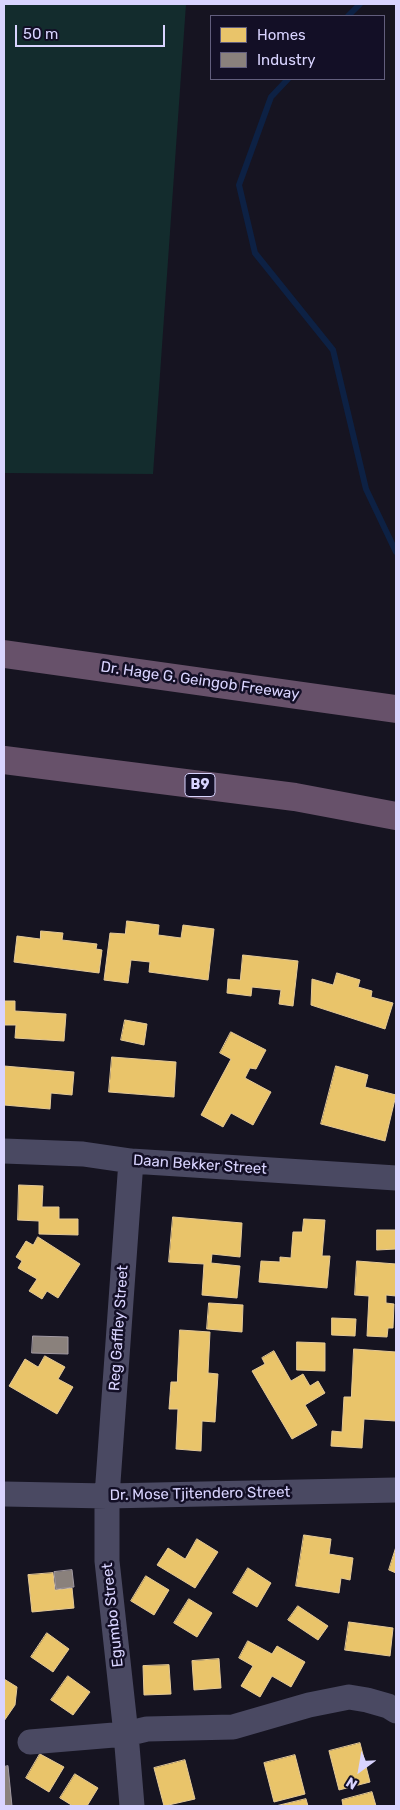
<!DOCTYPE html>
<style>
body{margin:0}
#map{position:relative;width:400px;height:1810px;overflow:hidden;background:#161421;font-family:Rubik,sans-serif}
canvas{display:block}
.frame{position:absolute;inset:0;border:5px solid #d9d4ff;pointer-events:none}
.legend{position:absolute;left:210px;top:15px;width:175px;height:65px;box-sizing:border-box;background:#130f26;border:1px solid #625e7d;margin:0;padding:6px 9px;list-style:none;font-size:15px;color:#d9d4ff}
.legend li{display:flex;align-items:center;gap:10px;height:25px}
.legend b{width:25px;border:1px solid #625e7d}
.north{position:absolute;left:335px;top:1745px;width:50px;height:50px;-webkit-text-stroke:4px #130f26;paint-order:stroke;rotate:212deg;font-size:14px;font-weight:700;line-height:20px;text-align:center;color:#d9d4ff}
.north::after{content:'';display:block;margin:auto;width:18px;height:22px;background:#d9d4ff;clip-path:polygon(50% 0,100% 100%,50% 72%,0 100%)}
.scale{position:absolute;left:15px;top:25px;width:150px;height:22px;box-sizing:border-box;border:2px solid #d9d4ff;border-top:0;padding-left:6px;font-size:15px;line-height:18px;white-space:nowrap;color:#d9d4ff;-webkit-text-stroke:4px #130f26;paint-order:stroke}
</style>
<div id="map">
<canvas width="400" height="1810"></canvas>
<div class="frame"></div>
<ul class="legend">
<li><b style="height:14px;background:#e9c46a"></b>Homes</li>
<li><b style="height:14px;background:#8a817c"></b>Industry</li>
</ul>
<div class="north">N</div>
<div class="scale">50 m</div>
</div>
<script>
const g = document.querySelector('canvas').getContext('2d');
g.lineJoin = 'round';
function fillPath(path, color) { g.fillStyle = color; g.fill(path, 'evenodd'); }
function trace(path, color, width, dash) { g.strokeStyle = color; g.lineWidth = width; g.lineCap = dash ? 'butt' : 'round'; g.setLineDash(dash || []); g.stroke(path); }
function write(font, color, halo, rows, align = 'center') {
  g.font = font + ' Rubik,sans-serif'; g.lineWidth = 5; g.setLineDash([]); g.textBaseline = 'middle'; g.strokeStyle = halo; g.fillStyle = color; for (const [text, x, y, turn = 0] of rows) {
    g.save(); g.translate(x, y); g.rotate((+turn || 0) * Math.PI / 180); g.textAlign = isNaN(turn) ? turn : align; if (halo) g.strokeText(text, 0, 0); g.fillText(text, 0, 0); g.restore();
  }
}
fillPath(new Path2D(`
 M4,4H186L153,474L4,473Z`), '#132c2d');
const homes = new Path2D(`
 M127,921L159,925L158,935L181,938L183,925L214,929L208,980L149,972L150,962L131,960L128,983L104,980L110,933L125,934Z
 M41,931L63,933L62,940L97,944L96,949L102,950L99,973L14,962L17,936L40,939Z
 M243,955L298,961L293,1006L279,1004L281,990L252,987L251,996L227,993L228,979L240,980Z
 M337,973L360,980L358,987L372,991L371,997L393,1003L385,1029L311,1005L312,979L333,985Z
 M4,1001H15V1011L66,1014L64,1041L15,1038L16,1025H4Z
 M125,1020L147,1024L144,1045L121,1040Z
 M231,1032L266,1050L256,1069L250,1068L245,1078L271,1092L253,1125L231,1113L223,1127L201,1115L231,1059L220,1053Z
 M112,1057L176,1062L174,1097L109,1092Z
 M4,1066L74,1072L72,1095L51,1093L50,1109L4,1105Z
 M336,1066L368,1075L365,1087L396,1095L385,1141L321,1124Z
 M19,1185L43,1186L42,1207H59V1219H78V1235L39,1234V1221L18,1220Z
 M173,1217L242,1223L240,1257L212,1254L211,1263L240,1266L237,1298L202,1295L204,1264L169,1262Z
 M304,1219L325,1220L322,1256H330L327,1288L259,1282L261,1261L280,1262V1257L291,1258L293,1232H302Z
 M377,1230H396V1249L377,1250Z
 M38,1237L80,1264L58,1298L47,1291L42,1299L29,1291L37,1279L18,1268L22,1261L16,1257L26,1241L33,1245Z
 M357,1261L396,1264V1296L386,1295V1303L394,1304L393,1328H388L387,1337L367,1336L369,1296L355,1295Z
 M209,1303L243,1305L242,1332L207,1329Z
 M332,1318L356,1319L355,1336L332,1335Z
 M180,1330L210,1332L208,1373L218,1374L215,1422L202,1421L201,1451L176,1449L178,1409H169L171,1382H177Z
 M297,1342L325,1343V1371L297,1370Z
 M354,1349L396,1352V1421L364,1419L362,1448L331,1446L332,1431L342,1432L344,1397H351Z
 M274,1351L291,1381L303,1374L310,1386L318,1381L325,1393L305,1405L317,1425L292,1439L252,1371L265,1364L262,1358Z
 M45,1356L65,1367L58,1379L73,1387L57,1414L9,1386L25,1359L38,1367Z
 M304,1535L331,1539L329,1554L353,1558L350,1580L341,1578L339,1593L296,1586Z
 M197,1539L218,1552L195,1588L157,1565L168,1548L185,1559Z
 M396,1547V1573L389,1570Z
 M248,1568L271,1583L257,1607L233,1593Z
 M53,1573L55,1590L72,1588L74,1608L32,1612L28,1575Z
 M146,1576L169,1590L154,1615L131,1601Z
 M189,1599L212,1613L197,1637L174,1623Z
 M298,1606L328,1626L318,1640L288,1620Z
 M349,1622L393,1628L390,1656L345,1650Z
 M47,1633L69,1649L53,1672L31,1657Z
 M248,1641L272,1654L277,1646L305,1662L291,1687L272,1676L260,1697L241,1686L253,1666L239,1658Z
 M219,1659L221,1688L194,1690L192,1661Z
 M169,1665L171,1694L144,1695L143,1666Z
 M68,1676L90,1692L73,1715L51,1700Z
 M4,1679L17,1687L15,1705L4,1721Z
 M360,1743L370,1782L339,1790L329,1751Z
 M40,1754L64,1767L49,1792L26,1778Z
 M295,1755L305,1794L274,1802L264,1763Z
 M185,1760L195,1799L164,1806L154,1768Z
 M75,1774L98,1788L87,1806H73L60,1798Z
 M372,1792L376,1806H343L342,1800Z
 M306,1799L308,1806H276Z`);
fillPath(homes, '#e9c46a');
trace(homes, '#e4c997', 1);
const industry = new Path2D(`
 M33,1336L68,1337V1354L32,1353Z
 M72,1570L74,1587L56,1589L54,1572Z
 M8,1766L12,1806H4V1767Z`);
fillPath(industry, '#8a817c');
trace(industry, '#a29aa3', 1);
trace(new Path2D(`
 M348,16L360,4
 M288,79L271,97L239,185L255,253L333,350L366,489L396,552`), '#0d2144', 6);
trace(new Path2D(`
 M4,1151L83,1154L131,1161L396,1178
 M131,1161L107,1496V1561L126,1734L132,1806
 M4,1494L107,1496L396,1490
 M30,1742L126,1734L147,1729L233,1727L309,1705L349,1697L367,1700L388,1706L396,1711`), '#4a4962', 25);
trace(new Path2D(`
 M4,654L396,709
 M4,760L295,797L396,816`), '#67516a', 28);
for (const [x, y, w] of [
 [200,785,30]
]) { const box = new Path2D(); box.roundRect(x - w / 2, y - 11.5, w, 23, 4); g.fillStyle = '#130f26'; g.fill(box); trace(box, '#d9d4ff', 1); }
write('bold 14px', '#d9d4ff', null, [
 ["B9",200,785]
]);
write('15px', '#d9d4ff', '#130f26', [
 ["Dr. Hage G. Geingob Freeway",200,681,8],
 ["Daan Bekker Street",200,1165,4],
 ["Reg Gaffley Street",119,1328,-86],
 ["Dr. Mose Tjitendero Street",200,1494,-1],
 ["Egumbo Street",113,1615,-96]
]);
</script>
